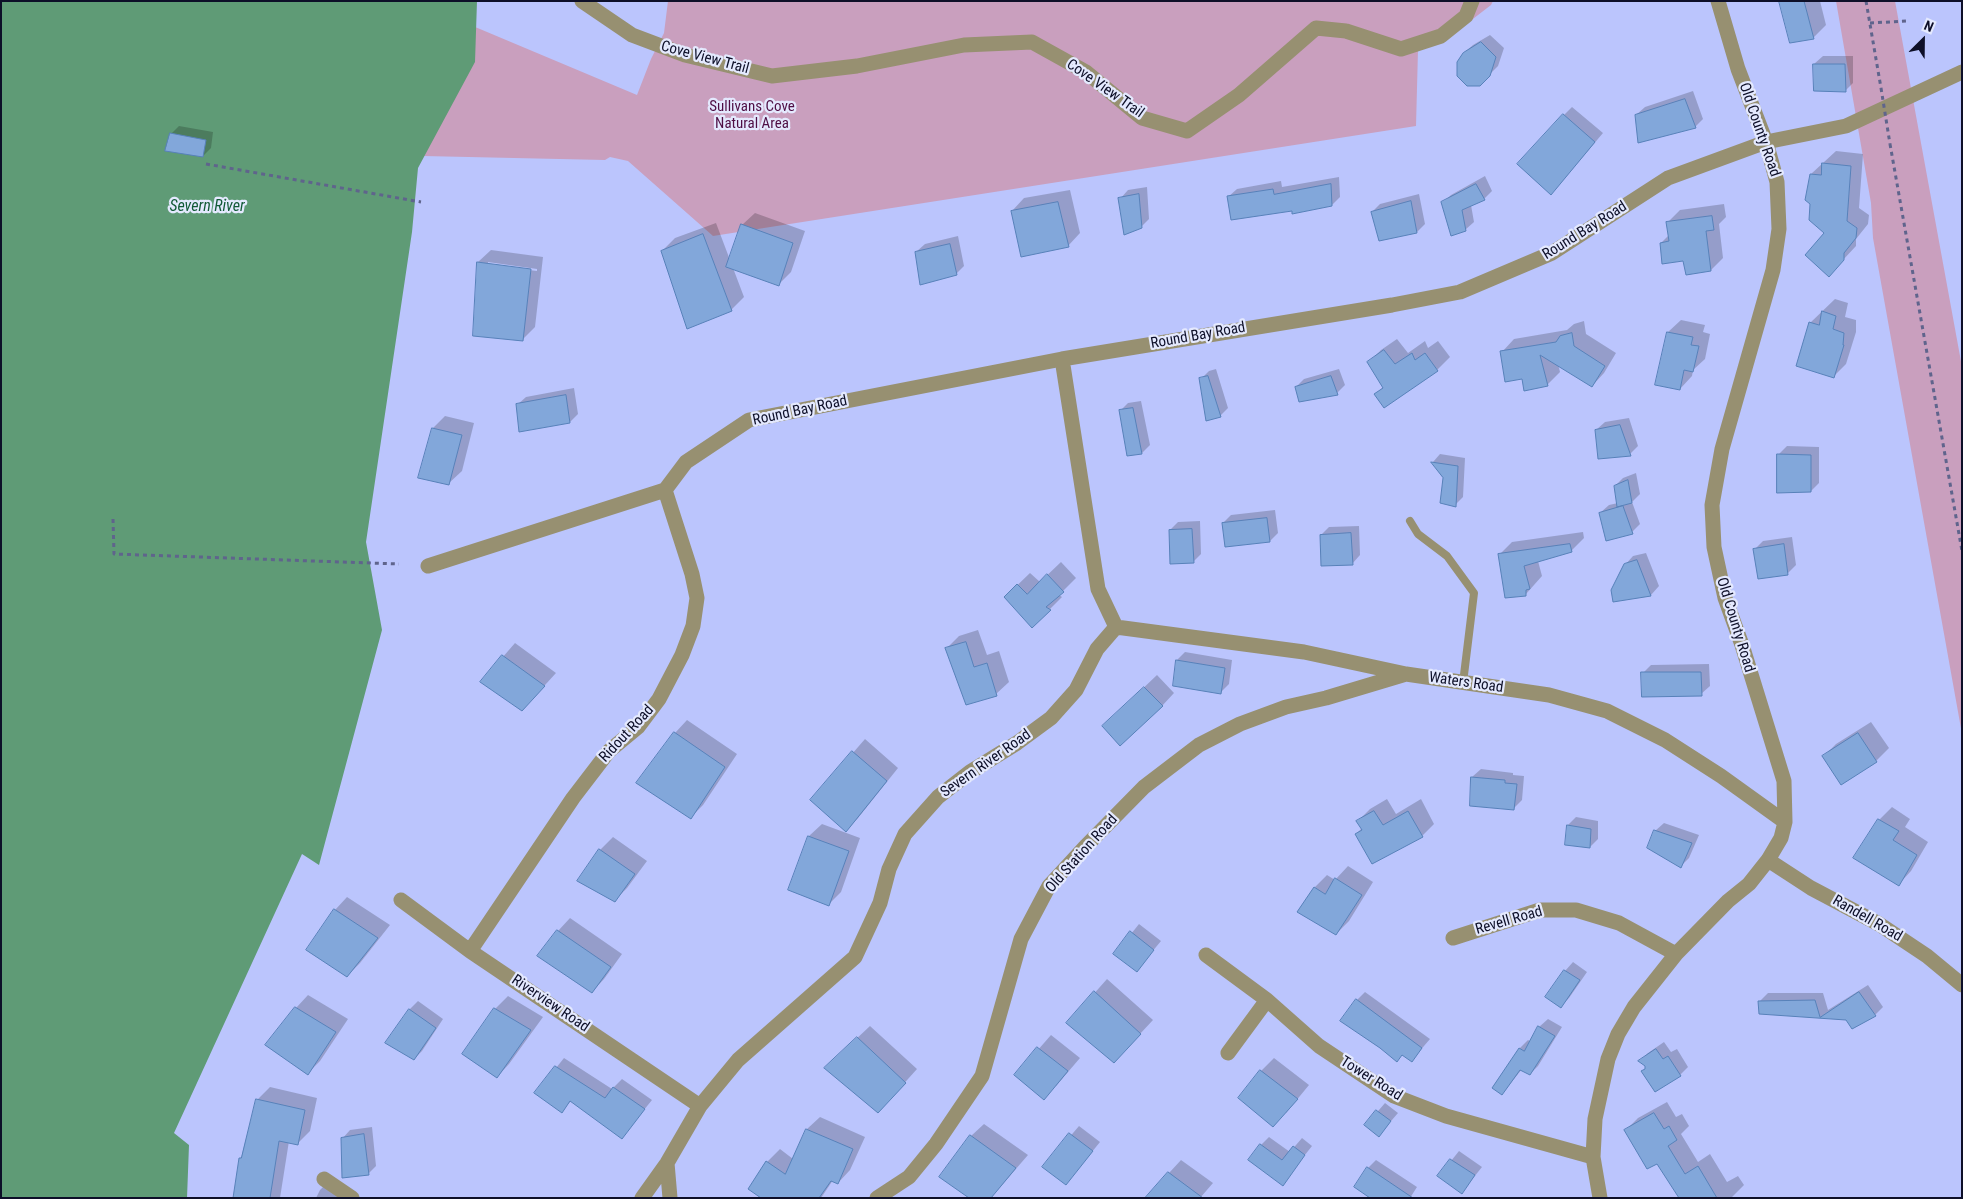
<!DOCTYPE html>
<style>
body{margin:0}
#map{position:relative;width:1963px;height:1199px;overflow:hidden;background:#bbc5fd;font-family:"Roboto Condensed",sans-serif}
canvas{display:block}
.frame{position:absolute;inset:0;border:2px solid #0d0f28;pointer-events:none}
.north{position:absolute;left:1898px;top:15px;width:50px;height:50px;-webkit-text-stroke:4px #e4e9fe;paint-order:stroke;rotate:23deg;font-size:14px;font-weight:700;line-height:20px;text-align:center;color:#0d0f28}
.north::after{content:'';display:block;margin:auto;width:18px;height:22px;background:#0d0f28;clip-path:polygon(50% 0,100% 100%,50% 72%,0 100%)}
</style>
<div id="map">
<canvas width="1963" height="1199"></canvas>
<div class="frame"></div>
<div class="north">N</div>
</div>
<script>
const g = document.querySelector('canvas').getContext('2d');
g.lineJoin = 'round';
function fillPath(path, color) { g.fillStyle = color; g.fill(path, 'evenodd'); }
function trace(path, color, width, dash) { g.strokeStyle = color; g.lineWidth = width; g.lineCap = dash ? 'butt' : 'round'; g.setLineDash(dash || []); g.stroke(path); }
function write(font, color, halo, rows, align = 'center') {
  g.font = font + ' "Roboto Condensed",sans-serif'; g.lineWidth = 4.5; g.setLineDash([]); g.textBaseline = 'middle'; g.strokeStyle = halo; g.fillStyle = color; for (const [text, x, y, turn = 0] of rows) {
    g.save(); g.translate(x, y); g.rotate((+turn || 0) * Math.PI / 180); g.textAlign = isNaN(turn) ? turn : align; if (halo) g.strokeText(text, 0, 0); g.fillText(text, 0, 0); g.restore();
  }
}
fillPath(new Path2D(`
 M668,1H1493L1491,5L1456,32L1418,50L1416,126L713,236L628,161L610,157L605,160L423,156L468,24L637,95L651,59L664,33Z
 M1836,1H1895L1962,367V734L1873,238L1871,203Z`), '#c99fbe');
fillPath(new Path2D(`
 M1,1H477L475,62L418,168L412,232L366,542L382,630L319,865L302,854L174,1133L189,1145L187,1198H1Z`), '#5f9b76');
fillPath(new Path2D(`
 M1780,1H1820L1826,25L1814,37L1791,42Z
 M1490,35L1504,48L1498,66L1479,85L1464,53L1473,45Z
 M1823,56H1853V83L1845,91L1814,64Z
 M1693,91L1703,119L1695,127L1636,115L1645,107Z
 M1572,107L1603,133L1559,185L1564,115Z
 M179,126L213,132L211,148L203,156L171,134Z
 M1836,151L1863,154L1859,208L1869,215L1868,224L1856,239V246L1829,275L1826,232L1811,174Z
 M1485,176L1492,191L1484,199L1471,205L1474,222L1465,230L1443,203L1451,195Z
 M1339,177L1340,197L1332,205L1294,209L1228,197L1237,189L1281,181L1282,187Z
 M1147,187L1149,219L1141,227L1120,199L1128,190Z
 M1070,190L1080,233L1068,246L1012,211L1024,198Z
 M1419,194L1425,224L1417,232L1372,212L1380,204Z
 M1724,204L1726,217L1719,224L1723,258L1711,270L1687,273L1684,259L1661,243L1669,235L1667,223L1680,210Z
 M755,213L805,231L791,272L779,284L733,268L744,297L731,310L662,251L675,238L716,223L730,260L742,225Z
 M958,236L964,266L956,274L916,252L925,244Z
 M491,250L543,257L535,327L522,340L478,262ZM488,262L537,269V271L488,265Z
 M1835,299L1848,303L1845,317L1856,320V332L1846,364L1833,377L1810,323Z
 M1681,320L1705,325L1703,332L1710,334L1705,359L1693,370L1692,376L1680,389L1668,332Z
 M1584,321L1586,334L1616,353L1604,373L1592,386L1558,364L1560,372L1547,385L1523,378L1502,352L1514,339L1567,330L1574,324Z
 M1397,339L1408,353L1425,341L1428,348L1438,341L1450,357L1437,370L1384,407L1375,395L1384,386L1369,362L1381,350Z
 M1216,369L1228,408L1220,416L1201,379L1209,371Z
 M1339,369L1345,385L1337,393L1296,387L1304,379Z
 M574,388L578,414L570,422L517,405L526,397Z
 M1141,401L1150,445L1142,453L1128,455L1120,411L1128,403Z
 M445,416L474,423L462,471L449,483L433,428Z
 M1629,418L1638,446L1630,454L1596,430L1605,422Z
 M1787,446L1819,447V483L1811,491L1779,454Z
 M1440,454L1465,458L1463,497L1455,505L1444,478L1433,462Z
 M1636,473L1640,494L1632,502L1640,524L1632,532L1600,513L1609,505L1618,503L1615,486L1623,478Z
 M1275,510L1278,533L1270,541L1223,523L1231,515Z
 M1200,521L1201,554L1193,562L1170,530L1178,522Z
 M1359,526L1360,555L1352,564L1321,535L1329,527Z
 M1583,532L1584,538L1571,551L1538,561L1542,576L1526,594L1500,554L1512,542Z
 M1792,537L1796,565L1788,573L1755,549L1763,541Z
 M1646,553L1659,586L1651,595L1614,601L1625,565L1633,556Z
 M1061,562L1076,578L1059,595L1062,597L1032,627L1005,597L1030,573L1040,582Z
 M978,630L987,655L999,651L1009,682L996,694L947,648L959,636Z
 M515,643L556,673L535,696L482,681Z
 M1185,652L1232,660L1229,684L1221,692L1174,685L1177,660Z
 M1709,664L1710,686L1701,694L1643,673L1651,665Z
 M1157,675L1174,693L1162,706L1116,714Z
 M687,720L737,754L703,805L691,817L675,733Z
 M1871,722L1889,748L1876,761L1824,756L1836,744Z
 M865,739L898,768L858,818L846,831L812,800Z
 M1481,769L1513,773V775L1524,776L1522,800L1513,809L1472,777Z
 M1387,799L1396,814L1421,799L1434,824L1422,836L1356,834L1362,828L1358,821L1370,809Z
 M1892,807L1910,819L1905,827L1928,842L1911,871L1899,884L1879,820Z
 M1576,817L1598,821V839L1590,847L1568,825Z
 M1664,823L1699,835L1689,858L1681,866L1655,831Z
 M822,824L860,838L841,892L828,905L789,890L809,836Z
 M613,837L647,861L627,888L615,900L579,880L600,850Z
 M1348,866L1373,882L1349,921L1336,934L1315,887L1327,875L1335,880Z
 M347,897L390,925L360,963L347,976L335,910Z
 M570,918L622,954L604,979L592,992L558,931Z
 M1139,924L1161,941L1137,970L1115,954Z
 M1573,962L1587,972L1569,998L1561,1006L1565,971Z
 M1107,979L1153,1020L1126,1049L1068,1023Z
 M1868,985L1883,1007L1875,1015L1847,1019L1761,1013L1760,1001L1768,993H1823L1828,1010Z
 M1365,992L1430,1039L1412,1060L1403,1054L1397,1060L1357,1000Z
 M308,995L348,1019L320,1061L308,1073L296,1008Z
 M508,996L543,1017L509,1064L497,1077L495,1009Z
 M418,1001L443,1019L422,1051L414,1059L387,1043L410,1009Z
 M1548,1019L1562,1027L1538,1066L1530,1074L1522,1069L1502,1094L1520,1048L1528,1040L1531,1042L1539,1027Z
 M870,1026L917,1069L890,1099L838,1056Z
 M1051,1035L1080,1058L1056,1086L1016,1075Z
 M1664,1042L1671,1052L1677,1049L1688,1067L1680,1075L1643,1071L1647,1066L1640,1061L1648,1053Z
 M564,1058L612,1089L622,1079L652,1100L622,1137L572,1100L561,1111L536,1093Z
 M1274,1058L1309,1085L1286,1113L1240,1098L1261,1071Z
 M270,1087L317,1098L310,1131L298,1143L289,1141L280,1198H234L240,1158L243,1156L257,1100Z
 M1667,1102L1676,1117L1682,1114L1689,1126L1681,1134L1698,1162L1710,1154L1727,1182L1738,1176L1744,1185L1732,1197L1680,1198L1657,1162L1626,1130L1638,1118Z
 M1385,1103L1398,1113L1379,1135L1366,1125Z
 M820,1117L865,1137L850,1170L838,1183L833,1180L821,1198H764L750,1189L767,1162L780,1149L793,1159L807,1129Z
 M984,1124L1028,1155L995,1193L971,1136Z
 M1079,1126L1100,1142L1066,1184L1044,1167Z
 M372,1127L376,1166L368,1174L342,1139L350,1130Z
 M1269,1137L1290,1152L1302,1138L1312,1146L1282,1184L1261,1145Z
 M1459,1151L1482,1167L1462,1192L1439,1176Z
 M1181,1160L1213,1183L1200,1198H1146Z
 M1376,1160L1417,1187L1410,1198L1356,1186L1368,1168Z
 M331,1179L356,1198H316L320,1190Z`), '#0003');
const building = new Path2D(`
 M1779,1H1804L1814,39L1790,43Z
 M1481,42L1496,57L1490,76L1480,86H1467L1457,76V62L1463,53Z
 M1813,64H1845L1846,92L1814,91Z
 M1685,99L1696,128L1638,143L1635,115Z
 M1563,114L1595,142L1551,195L1517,164Z
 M170,133L206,140L203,157L165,151Z
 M1822,163L1851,166L1847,221L1857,228L1856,238L1844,253V260L1829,277L1805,255L1824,233L1809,220L1810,204L1805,200L1810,174L1821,175Z
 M1331,184L1332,206L1292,214V211L1231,220L1227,196L1273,189L1274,194Z
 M1476,184L1485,200L1462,210L1466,231L1451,236L1441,202Z
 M1139,194L1142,228L1124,235L1118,198Z
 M1411,201L1417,233L1379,241L1371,212Z
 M1058,202L1069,247L1021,257L1011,211Z
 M1712,216L1714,230L1706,231L1711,271L1686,275L1683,261L1662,264L1660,243L1669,241L1666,222Z
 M741,224L793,243L779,286L726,267Z
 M703,234L732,311L687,329L661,251Z
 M950,244L957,275L920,285L915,252Z
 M477,262L531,269L523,341L473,336Z
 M1822,311L1836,316L1833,329L1844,333L1843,345H1844L1834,378L1796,366L1809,322L1819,325Z
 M1667,332L1693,337L1691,345L1699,346L1693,372L1684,370L1680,390L1655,385Z
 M1572,333L1574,346L1605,366L1592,387L1540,355L1548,386L1524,391L1522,379L1505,382L1500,351L1556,342L1560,336Z
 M1384,350L1395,364L1412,353L1415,360L1425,353L1438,371L1384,408L1374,394L1383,388L1367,362Z
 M1208,376L1221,417L1206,421L1199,378Z
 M1331,376L1338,395L1299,402L1295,387Z
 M566,395L570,423L519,432L516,404Z
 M1133,408L1142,454L1127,456L1119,410Z
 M1620,425L1631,456L1598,459L1595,430Z
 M432,428L462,435L449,485L418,478Z
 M1777,454L1811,455V492L1777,493Z
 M1431,462L1458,466L1456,507L1440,503L1443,478Z
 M1628,480L1632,503L1617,507L1614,486Z
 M1623,506L1633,534L1606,541L1599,513Z
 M1267,518L1270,542L1225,547L1222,523Z
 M1192,529L1194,563L1170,564L1169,530Z
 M1351,533L1353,565L1321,566L1320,535Z
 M1570,544L1572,552L1524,566L1530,589L1526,590V596L1505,598L1498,554Z
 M1784,544L1788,575L1758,579L1753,549Z
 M1637,560L1651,596L1613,602L1611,590L1624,564Z
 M1047,574L1064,592L1046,607L1051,610L1032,628L1004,597L1017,584L1027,594Z
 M966,642L974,667L987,663L997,696L966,705L945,648Z
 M502,655L545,686L522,711L480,682Z
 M1176,660L1225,668L1221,694L1173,686Z
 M1641,672H1701L1702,696L1642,697Z
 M1144,687L1163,706L1120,746L1102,726Z
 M674,732L725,767L691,819L636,783Z
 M1858,733L1877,762L1841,785L1822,756Z
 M852,751L887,781L846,832L810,800Z
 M1471,777L1505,780V783L1517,784L1514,810L1470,806Z
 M1374,811L1383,825L1408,811L1423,837L1372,864L1355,834L1362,830L1356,821Z
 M1878,819L1899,831L1893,840L1917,855L1899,886L1853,858Z
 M1567,825L1591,829L1590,848L1565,845Z
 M1654,830L1692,843L1681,868L1647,848Z
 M808,836L849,851L829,906L788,890Z
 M599,849L635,874L615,902L577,881Z
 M1335,878L1362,895L1336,935L1297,912L1314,887L1325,894Z
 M334,909L378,938L347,977L306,950Z
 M557,930L611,967L592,993L537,956Z
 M1130,931L1154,950L1137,972L1113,954Z
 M1564,970L1580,980L1561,1008L1545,997Z
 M1094,991L1141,1034L1114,1063L1066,1023Z
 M1859,992L1876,1016L1852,1029L1846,1020L1759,1014L1758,1001L1815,1000L1820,1017Z
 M1356,999L1422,1048L1412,1062L1402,1055L1397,1062L1380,1048L1340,1021Z
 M295,1007L336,1032L308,1075L265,1045Z
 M494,1008L531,1030L497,1078L462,1054Z
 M409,1009L436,1028L414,1060L385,1043Z
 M1538,1026L1555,1036L1530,1075L1520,1070L1502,1095L1492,1088L1519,1048L1524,1051Z
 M857,1037L906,1083L878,1113L824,1068Z
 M1037,1047L1068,1071L1044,1100L1014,1075Z
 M1656,1049L1663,1059L1668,1056L1681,1076L1655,1092L1641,1071L1645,1069V1066L1638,1061Z
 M555,1066L605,1098L613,1087L645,1109L622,1139L570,1101L562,1113L534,1093Z
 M1260,1070L1298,1099L1273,1127L1238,1098Z
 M256,1099L305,1110L298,1145L279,1141L270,1198H233L239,1158H241Z
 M1376,1110L1391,1121L1379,1137L1364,1125Z
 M1654,1113L1664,1129L1669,1126L1677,1140L1668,1146L1685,1174L1698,1166L1717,1198H1679L1657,1164L1647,1169L1624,1130Z
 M806,1129L853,1149L838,1184L831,1181L819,1198H761L748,1189L766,1161L785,1174Z
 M1069,1133L1093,1151L1066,1185L1042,1167Z
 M364,1134L369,1175L342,1178L341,1138Z
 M970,1135L1016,1168L991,1198H969L939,1177Z
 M1260,1144L1282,1160L1293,1146L1305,1155L1283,1186L1248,1160Z
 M1450,1159L1475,1175L1462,1194L1437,1176Z
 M1367,1167L1413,1198H1370L1354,1187Z
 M1168,1172L1203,1198H1145Z`);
fillPath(building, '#82a7da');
trace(building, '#5781b9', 1);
trace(new Path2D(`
 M1866,1L1881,88
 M1870,23L1907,21
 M1890,144L1962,551
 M206,164L421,202
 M113,519L114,554L399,564`), '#5f648c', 3, [4, 4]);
trace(new Path2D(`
 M1410,521L1418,534L1447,556L1474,593L1463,683`), '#979071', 8);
trace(new Path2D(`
 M582,1L632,35L685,55L772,76L857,66L964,45L1032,42L1086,72L1142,118L1187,131L1239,95L1316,28L1346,31L1401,49L1441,36L1466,16L1472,1
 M428,566L665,490L686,462L749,420L1062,359L1392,305L1460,292L1552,253L1668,178L1766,142L1846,126L1962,72
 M1116,627L1304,652L1406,674L1549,695L1607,711L1665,740L1721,776L1785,822
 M1768,860L1811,888L1879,924L1927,956L1962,985
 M401,900L470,951L700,1106
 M1453,938L1540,910H1576L1619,923L1676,954
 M470,951L573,798L609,751L638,727L659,699L682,655L693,626L697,598L692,574L665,490
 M1206,955L1267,1000L1319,1046L1394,1096L1446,1116L1593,1157
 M1228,1053L1267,1000
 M667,1163L670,1198
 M324,1179L352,1198
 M642,1198L667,1163L700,1106L738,1060L855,957L880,903L889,869L905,834L938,797L970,772L1017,743L1051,718L1076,690L1097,649L1116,627L1098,589L1062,359
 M877,1198L909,1177L936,1144L982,1076L1021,939L1049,886L1084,848L1144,787L1199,745L1240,724L1286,707L1326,698L1406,674
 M1600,1198L1593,1157L1595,1119L1608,1059L1618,1034L1634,1007L1676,954L1728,901L1749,884L1768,860L1781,838L1785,822L1784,781L1742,645L1725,598L1714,547L1712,505L1722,449L1773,270L1779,229L1777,182L1766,142L1738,69L1718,1`), '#979071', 15);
trace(new Path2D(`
 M1881,88L1890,144`), '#5f648c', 3, [4, 4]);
write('15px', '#0d0f28', '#e4e9fe', [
 ["Cove View Trail",705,58,15],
 ["Cove View Trail",1105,89,35],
 ["Old County Road",1759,130,71],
 ["Round Bay Road",1585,231,-32],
 ["Round Bay Road",1198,336,-10],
 ["Round Bay Road",800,411,-12],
 ["Old County Road",1735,625,73],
 ["Waters Road",1466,683,8],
 ["Ridout Road",627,734,-47],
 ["Severn River Road",986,764,-35],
 ["Old Station Road",1082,854,-48],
 ["Randell Road",1867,919,30],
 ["Revell Road",1509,921,-16],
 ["Riverview Road",550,1004,34],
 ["Tower Road",1371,1079,32]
]);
write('15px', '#4f0e44', '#e4e9fe', [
 ["Sullivans Cove",752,107],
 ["Natural Area",752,124]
]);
write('italic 16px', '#125a36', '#e4e9fe', [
 ["Severn River",207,207]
]);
</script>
